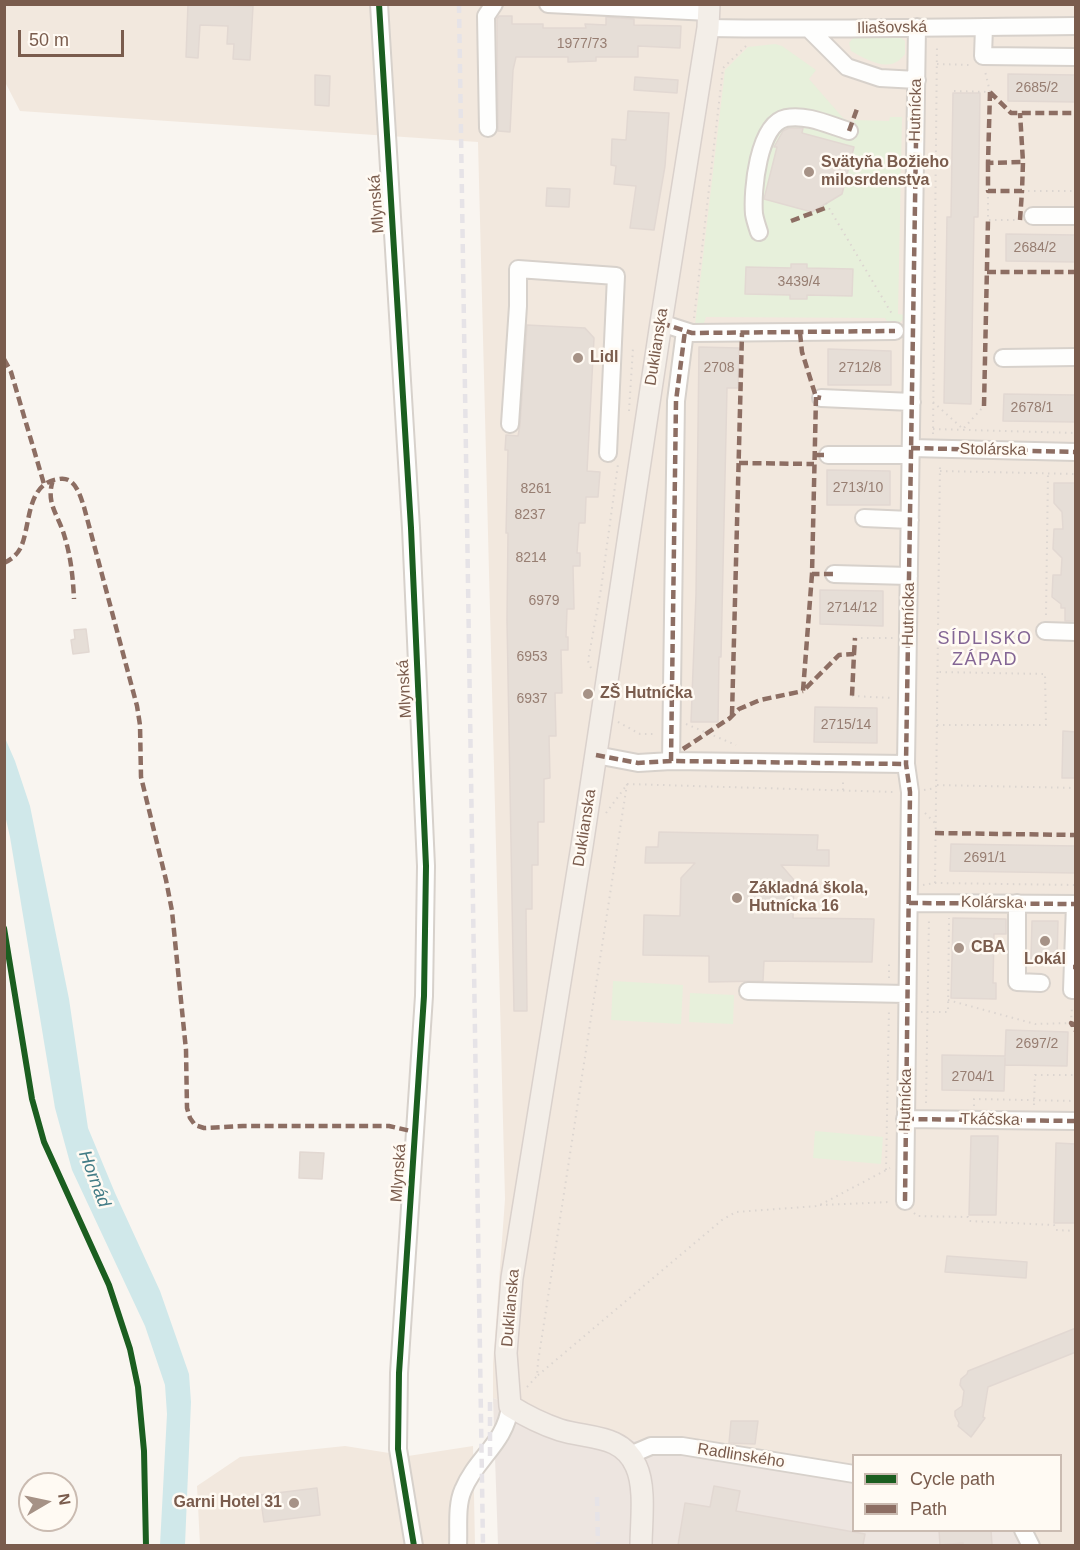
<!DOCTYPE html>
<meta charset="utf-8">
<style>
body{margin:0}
#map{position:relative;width:1080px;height:1550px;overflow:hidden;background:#f9f5f0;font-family:Arial,sans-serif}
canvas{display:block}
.frame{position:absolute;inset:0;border:6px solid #7a5c4d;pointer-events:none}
.legend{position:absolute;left:852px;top:1454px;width:210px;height:78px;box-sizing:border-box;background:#fffaf3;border:2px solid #cabbb1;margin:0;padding:8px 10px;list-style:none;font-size:18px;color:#7a5c4d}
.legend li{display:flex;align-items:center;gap:12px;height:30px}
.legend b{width:30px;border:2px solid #cabbb1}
.north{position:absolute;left:18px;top:1472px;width:60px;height:60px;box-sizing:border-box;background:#fffaf3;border:2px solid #cabbb1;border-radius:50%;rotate:81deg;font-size:16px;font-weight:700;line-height:24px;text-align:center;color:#7a5c4d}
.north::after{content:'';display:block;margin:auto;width:21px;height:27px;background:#a69286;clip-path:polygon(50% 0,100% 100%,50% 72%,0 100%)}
.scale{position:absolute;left:18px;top:30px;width:106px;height:27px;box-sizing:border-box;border:3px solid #7a5c4d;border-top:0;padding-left:8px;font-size:18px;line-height:21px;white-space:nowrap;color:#7a5c4d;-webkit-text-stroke:4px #fffaf3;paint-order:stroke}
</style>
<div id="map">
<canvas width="1080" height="1550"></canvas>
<div class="frame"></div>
<ul class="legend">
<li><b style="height:8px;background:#1b5e20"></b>Cycle path</li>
<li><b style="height:8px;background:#8d6e63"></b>Path</li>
</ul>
<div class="north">N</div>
<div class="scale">50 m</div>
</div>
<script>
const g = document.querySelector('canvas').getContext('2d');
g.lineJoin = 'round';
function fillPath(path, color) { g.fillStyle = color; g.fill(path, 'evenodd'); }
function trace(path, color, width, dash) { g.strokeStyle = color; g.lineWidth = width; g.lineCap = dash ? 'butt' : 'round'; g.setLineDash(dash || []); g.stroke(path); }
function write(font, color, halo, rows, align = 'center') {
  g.font = font + ' Arial,sans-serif'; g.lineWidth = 5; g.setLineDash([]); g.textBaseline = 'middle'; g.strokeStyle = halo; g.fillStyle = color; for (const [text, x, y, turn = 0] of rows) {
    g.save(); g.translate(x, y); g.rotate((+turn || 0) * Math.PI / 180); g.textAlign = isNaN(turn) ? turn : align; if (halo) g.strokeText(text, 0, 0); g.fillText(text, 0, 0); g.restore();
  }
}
fillPath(new Path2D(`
 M4,5H1075V1545H1036L1028,1531L1060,1530V1456H854L853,1470L608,1437L493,1398V1364L505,1199L478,142L20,111L5,82Z
 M345,1446L408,1456L473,1446L475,1545H200L197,1486L240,1457Z`), '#f2e8de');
fillPath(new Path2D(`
 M493,1398L608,1437L853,1470L854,1530L1028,1531L1036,1545H498Z`), '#ede5e0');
fillPath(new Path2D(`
 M855,36L900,37L905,41V54C891,74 869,61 851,51L849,43Z
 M775,44L782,46L816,70L809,79L843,118L849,121L848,128L855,127L854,120L889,121L890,117H902L898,314L905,315L904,319L896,325L888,323L885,318L706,317L704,323L699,326L695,325L725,70L748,47Z
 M613,981L683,985L681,1024L611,1020Z
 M690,993L734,995L733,1024L689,1022Z
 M815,1131L883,1137L881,1164L813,1158Z`), '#e7f0db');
fillPath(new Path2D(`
 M5,738L15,761L30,806L69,999L88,1128L115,1193L160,1291L189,1374L191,1402L185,1545H160L167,1414L165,1385L145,1326L72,1170L55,1108L10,837L5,815Z`), '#d0e8ea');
const building = new Path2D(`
 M188,4L253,6L250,60L233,59L234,44H227L228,26L200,25L198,58L186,57Z
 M499,16H512V24H543V28H586L585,24L606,25V17L634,19V25L681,26L680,48L638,46V57H596V61L568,62V57H516L513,70L510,132L498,131L497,19Z
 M1008,74L1076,75V102L1008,101Z
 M315,75L330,76L329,106L315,105Z
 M635,77L678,80L677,93L634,90Z
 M953,93H980L978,217H974L971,404L944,403L947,217H951Z
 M628,111L669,113L665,166L654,230L630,228L636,186L614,184L616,166L611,165L612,139L626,140Z
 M789,128H803L802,133L854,147L842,194L812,212L764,199L777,147H774L783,131Z
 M547,188L570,189L569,207L546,206Z
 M1006,234L1076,235V262L1006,261Z
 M791,264H807V268L853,269L852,296L807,295V299H790V295L745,294L746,267L791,268Z
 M527,325L585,328L594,338L587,471L600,472L598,497H586L585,523H579L577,553H580V566H573L574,609H567L566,637H568V650H561L562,693H555L556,736H549L550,778L544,779V822H538V865H532V909H526L527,1011H514L507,620L508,533H506L508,450H505L506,435L518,436L520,425Z
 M699,347L739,348L738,388H727L721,657H719L718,722H691L696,594Z
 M828,349L891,351V385H828Z
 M1004,394L1076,395V422L1003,421Z
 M827,470L890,471V505H827Z
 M1054,483H1076V621H1065V608H1061V604L1052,597L1053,575H1061L1062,558L1053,549L1054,529H1063L1062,512L1054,503Z
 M820,590L883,591V626L820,624Z
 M86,629L89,652L73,654L71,640L75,639L74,630Z
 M815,707L877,708V743L814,742Z
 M1063,731L1076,732V778H1062Z
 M659,832L818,835L817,850H829V866L781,865L794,880L793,918L874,919L872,962L764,961L763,981L709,982V956L643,955L644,915L680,916L681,878L695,863H645L646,847H658Z
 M951,844L1076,846V873L950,871Z
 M953,918L1006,919V934H994L993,983H996V999L951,998Z
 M1032,921H1058L1057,961L1031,960Z
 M1006,1030L1068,1032L1067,1066L1005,1065V1058L1004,1091L942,1090V1055L1005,1056Z
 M971,1136H998L996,1215H969Z
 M1056,1143L1076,1144V1223H1054Z
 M300,1152L324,1153L322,1179L299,1178Z
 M947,1256L1027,1262L1026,1278L945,1272Z
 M1076,1328V1352L988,1387L983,1417L985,1418L971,1437L958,1426L959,1423L955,1416V1411L962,1406L964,1391L960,1385L961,1379L967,1374L968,1371Z
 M731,1421H758L755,1444L729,1443Z
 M714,1486L740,1491L736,1511L865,1534L863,1545H678L685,1503L710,1507Z
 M317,1488L320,1515L264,1522L260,1495Z
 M939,1530H991L992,1545H963V1543L940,1545Z`);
fillPath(building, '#e6ded7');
trace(building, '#e2d8d2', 1.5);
const minor = new Path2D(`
 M379,4L411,528L426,866L424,996L399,1373L398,1449L414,1546
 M548,4L709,12
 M984,27L983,56L1076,57
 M708,28C830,30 953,27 1076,26
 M810,30L847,67L880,78L917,80
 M488,128L486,16L494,4
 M1033,216H1076
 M759,232C757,226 755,220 754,214C752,191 758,124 786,118C807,114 829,125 849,131
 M661,323L692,333L895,331
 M1003,358L1076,357
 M821,398L912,402
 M510,424L518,306V269L616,276L608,453
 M911,448L1076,452
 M828,455H911
 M864,518L910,520
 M834,574L909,576
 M1045,631L1076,632
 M596,755L638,763L671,761L906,764
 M671,761L676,401L685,331
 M909,903L1076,904
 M1017,903V982L1041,983
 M1075,904L1072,990H1076
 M748,991L907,994
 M905,1119L1076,1121
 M905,1201L910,792L906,764L917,27
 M630,1455L651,1446H682L854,1474
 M1023,1530L1031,1546
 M458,1546C459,1528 456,1506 463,1490C476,1458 506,1443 510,1406`);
const major = new Path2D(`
 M641,1546C641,1523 646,1487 636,1466C622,1434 589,1439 560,1430C542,1424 526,1416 510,1406L506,1353L512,1278L582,846L661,323L708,28L709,4`);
trace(minor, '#d7d1cb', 20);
trace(major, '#dad1cc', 24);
trace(new Path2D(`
 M937,64L970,65
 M954,91L990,92L985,71
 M988,191V220H1019
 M1022,191H1076
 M826,203L892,314
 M694,318L723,68L747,45
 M933,402L963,429L984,406
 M629,411L633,348
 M933,429L1076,433
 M933,434L937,44
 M940,471L1076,474
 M1046,615L1048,473
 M855,638H894
 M591,668L588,661L601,589L618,464
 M852,696L893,698
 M618,722L640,734H655
 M686,724L736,745
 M937,725H1046L1045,674L938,672
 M627,784L538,1362L537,1376L722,1220L736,1212L818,1206L890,1168
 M627,784L894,792
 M937,785L1076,788
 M843,790V778
 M924,790L936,788
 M606,813L626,786
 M925,813L936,824
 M935,883L940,463
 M923,885L935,883L1076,885
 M889,978V963L891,961
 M948,1000L1035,1024L1071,1023L1072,1006
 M921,1012H948L949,918
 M926,1103L929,917
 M1034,1105L1035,1075H1076
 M974,1106V1099L1076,1101
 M886,1170L889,1008
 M820,1205L890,1202
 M914,1213L917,1216L968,1217L969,1221L1054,1225L1056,1230L1076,1231
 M527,1387L537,1376`), '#dcd5d0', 2, [1.5, 4.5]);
trace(minor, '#fefefd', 16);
trace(major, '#f3eee8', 21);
trace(new Path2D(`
 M459,4L483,1546
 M490,1402V1456
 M597,1497L598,1546`), '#e6e3e7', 4.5, [9, 6]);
trace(new Path2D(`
 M990,92L988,163L1023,162
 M990,92L1011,113H1076
 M849,131L857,109
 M988,163V191H1022L1023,162L1020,113
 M1020,220L1022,191
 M791,221L828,207
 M987,272H1076
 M661,323L692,333L895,331
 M800,333L802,352L816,397L821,398
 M4,359L11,372L44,484
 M816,397L812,574H834
 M984,406L988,220
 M911,448L1076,452
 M815,455H828
 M739,463L814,464
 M53,480C45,504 59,515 65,538C71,558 73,578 74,599
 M4,563C12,559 17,555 21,547C31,524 26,483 59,479C75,476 80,495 84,507L137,706L140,725L141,777L166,880L172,911L186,1050L187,1108L190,1118L195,1125L204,1128L243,1126H389L415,1132
 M812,574L803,691L839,655L854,654L852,696
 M854,654L855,638
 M4,659H5
 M732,715L742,333
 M683,749L730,718L739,709L760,700L803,691
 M596,755L638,763L671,761L906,764
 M671,761L676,401L685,331
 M935,833L1076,835
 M909,903L1076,904
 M1073,967H1076
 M1076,1025L1071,1023L1076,1031
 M905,1119L1076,1121
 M905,1201L910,792L906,764L917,80`), '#8d6e63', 4.5, [9, 4.5]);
trace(new Path2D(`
 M379,4L411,528L426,866L424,996L399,1373L398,1449L414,1546
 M4,928L32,1099L44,1142L109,1285L130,1349L138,1387L144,1451L146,1546`), '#1b5e20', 6);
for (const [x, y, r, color] of [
 [809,172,6,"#a69286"],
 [578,358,6,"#a69286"],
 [588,694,6,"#a69286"],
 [737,898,6,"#a69286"],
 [1045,941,6,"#a69286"],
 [959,948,6,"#a69286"],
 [294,1503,6,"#a69286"]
]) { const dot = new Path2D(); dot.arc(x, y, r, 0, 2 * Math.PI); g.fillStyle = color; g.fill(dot); trace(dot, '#fffaf3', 2); }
write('14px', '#977e72', null, [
 ["1977/73",582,44],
 ["2685/2",1037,88],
 ["2684/2",1035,248],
 ["3439/4",799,282],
 ["2708",719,368],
 ["2712/8",860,368],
 ["2678/1",1032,408],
 ["2713/10",858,488],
 ["8261",536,489],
 ["8237",530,515],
 ["8214",531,558],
 ["6979",544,601],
 ["2714/12",852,608],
 ["6953",532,657],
 ["6937",532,699],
 ["2715/14",846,725],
 ["2691/1",985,858],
 ["2697/2",1037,1044],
 ["2704/1",973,1077]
]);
write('16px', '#7a5c4d', '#fffaf3', [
 ["Iliašovská",892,28,-1],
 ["Hutnícka",916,110,-89],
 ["Mlynská",377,204,-94],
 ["Duklianska",657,347,-81],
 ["Stolárska",993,450,1],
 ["Hutnícka",909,614,-89],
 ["Mlynská",405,689,-93],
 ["Duklianska",585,828,-81],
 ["Kolárska",992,903,1],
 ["Hutnícka",906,1100,-89],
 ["Tkáčska",990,1120,1],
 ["Mlynská",399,1173,-86],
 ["Duklianska",511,1308,-85],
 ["Radlinského",741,1456,9]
]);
write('bold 16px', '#7a5c4d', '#fffaf3', [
 ["Svätyňa Božieho",821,163],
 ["milosrdenstva",821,181],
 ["Lidl",590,358],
 ["ZŠ Hutnícka",600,694],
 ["Základná škola,",749,889],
 ["Hutnícka 16",749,907],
 ["CBA",971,948],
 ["Lokál",1045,960,"center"],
 ["Garni Hotel 31",282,1503,"right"]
], 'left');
g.letterSpacing = '1.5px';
write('18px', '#846695', '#fffaf3', [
 ["SÍDLISKO",985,639],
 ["ZÁPAD",985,660]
]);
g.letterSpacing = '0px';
write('italic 18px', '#437c86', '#fffaf3', [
 ["Hornád",94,1179,69]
]);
</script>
